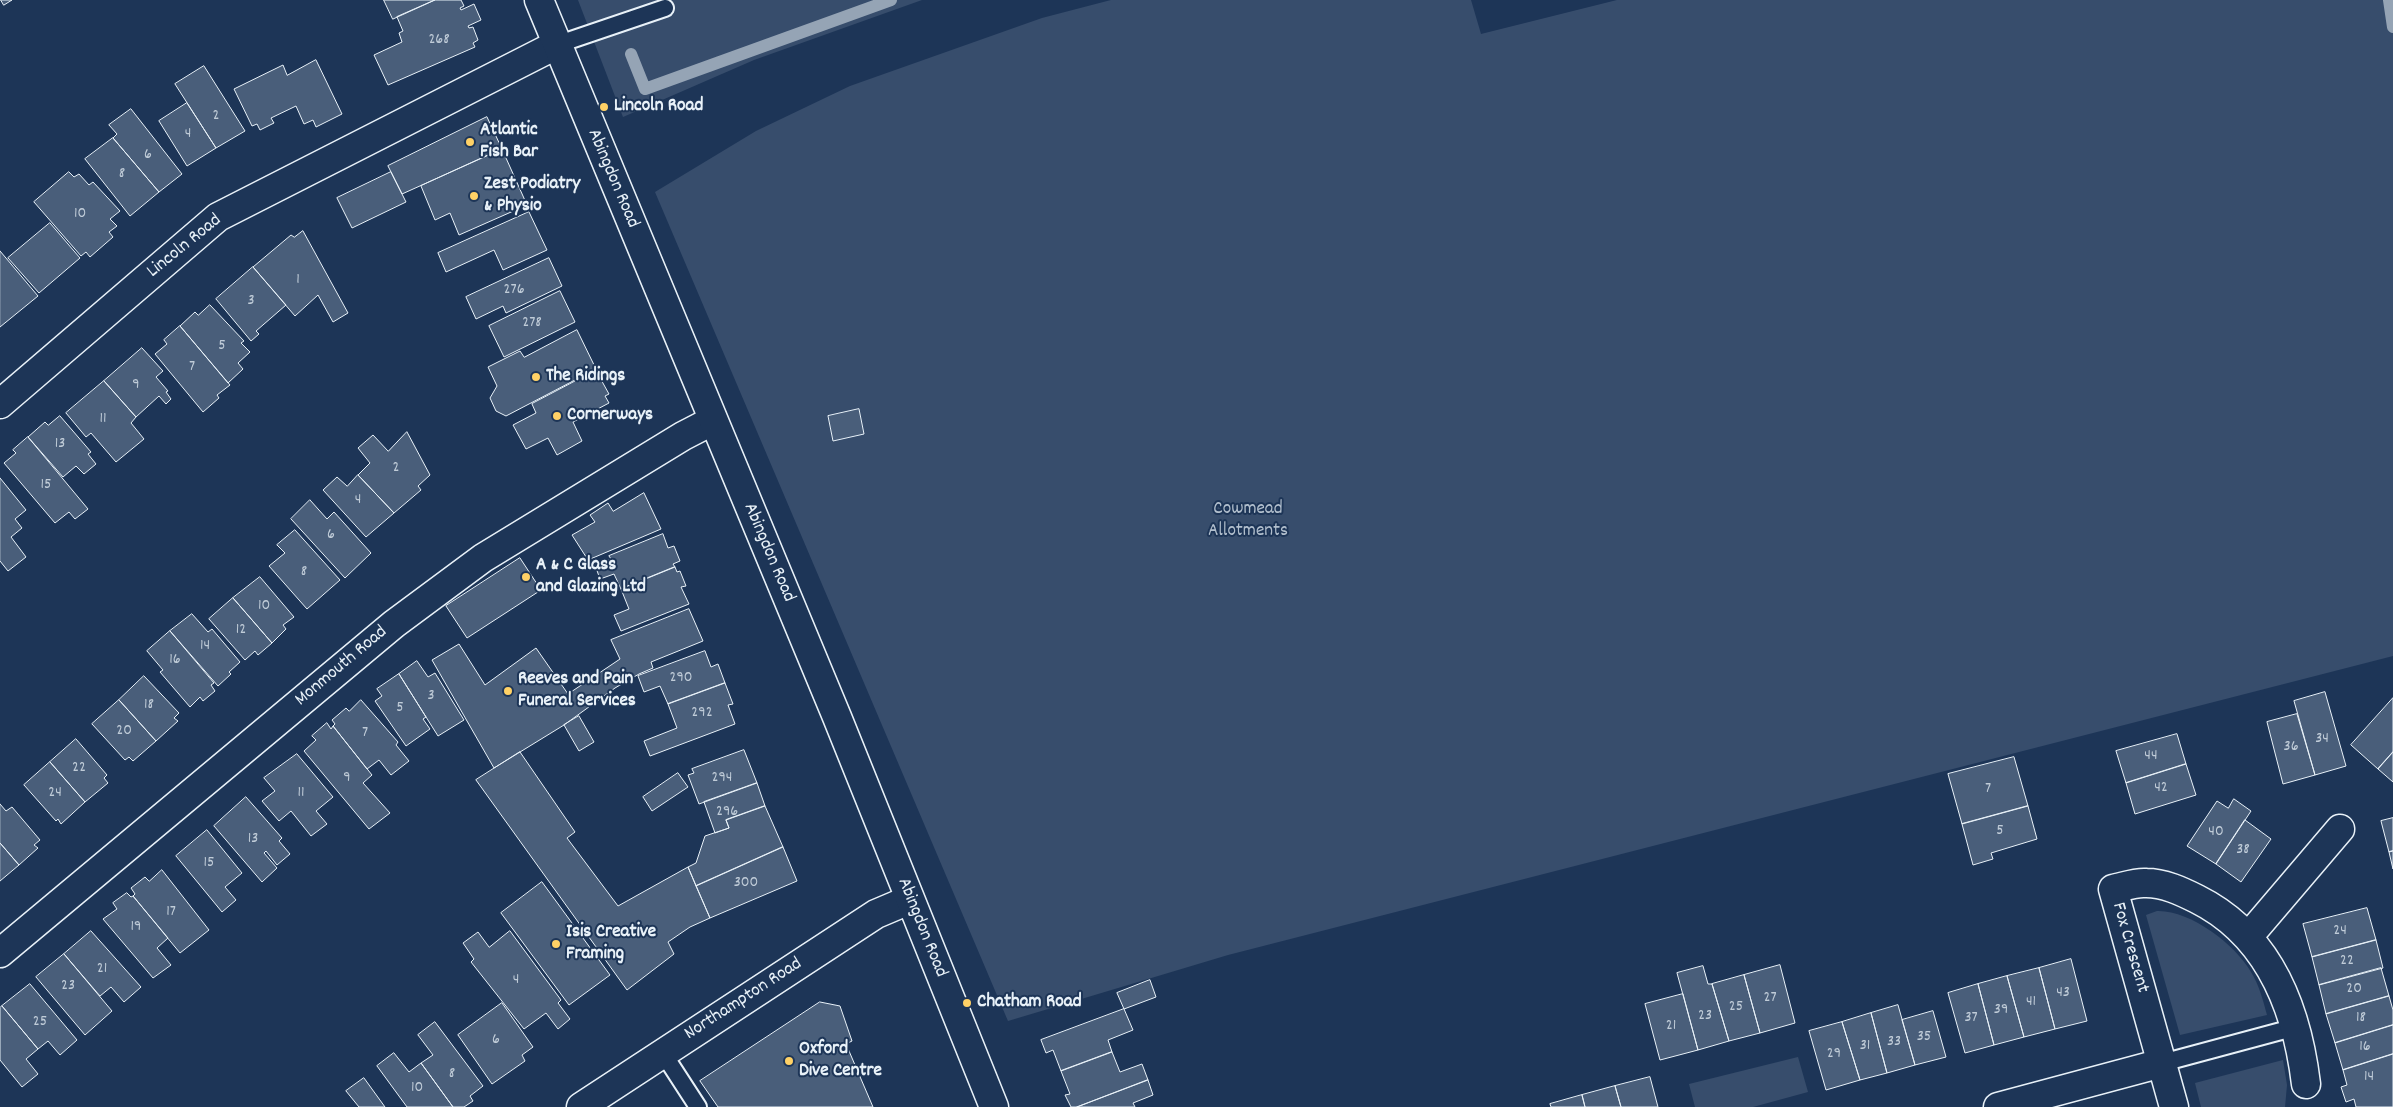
<!DOCTYPE html>
<style>
body{margin:0}
canvas{display:block;background:#1d3557}
</style>
<canvas width="2393" height="1107"></canvas>
<script>
const g = document.querySelector('canvas').getContext('2d');
g.lineJoin = 'round';
function fillPath(path, color) { g.fillStyle = color; g.fill(path, 'evenodd'); }
function trace(path, color, width, dash) { g.strokeStyle = color; g.lineWidth = width; g.lineCap = dash ? 'butt' : 'round'; g.setLineDash(dash || []); g.stroke(path); }
function write(font, color, halo, rows, align = 'center') {
  g.font = font + ' Dekko,sans-serif'; g.lineWidth = 4; g.setLineDash([]); g.textBaseline = 'middle'; g.strokeStyle = halo; g.fillStyle = color; for (const [text, x, y, turn = 0] of rows) {
    g.save(); g.translate(x, y); g.rotate((+turn || 0) * Math.PI / 180); g.textAlign = isNaN(turn) ? turn : align; if (halo) g.strokeText(text, 0, 0); g.fillText(text, 0, 0); g.restore();
  }
}
fillPath(new Path2D(`
 M578,0H922L754,60L623,117Z
 M1111,0H1471L1481,34L1617,0H2393V656L1228,955L1008,1021L655,192L756,131L850,86L1042,18Z
 M2157,911C2190,910 2235,944 2251,972C2259,985 2263,1000 2267,1015L2180,1035L2146,915Z
 M1798,1057L1808,1092L1753,1107H1695L1689,1084Z
 M2283,1060L2287,1085L2285,1107H2201L2195,1083Z`), '#374d6c');
trace(new Path2D(`
 M2389,0L2393,27
 M631,54L645,89L891,0`), '#95a4b5', 12);
const building = new Path2D(`
 M1,0H12L4,5Z
 M384,0H435L393,19Z
 M435,0H461L464,6L460,8L461,10L474,4L481,20L468,26L469,28L473,27L478,40L473,43L475,47L388,85L374,55L402,42L399,33L403,31L397,17Z
 M316,60L342,114L316,127L313,120L304,124L296,106L271,118L274,123L260,130L257,124L252,126L234,89L283,65L287,75Z
 M204,66L245,131L216,148L175,84Z
 M187,103L216,148L187,166L159,121Z
 M131,109L182,174L159,192L113,138L117,134L109,125Z
 M487,117L502,149L402,194L388,166Z
 M113,138L159,192L130,216L85,159Z
 M502,149L527,205L459,235L450,213L435,220L421,186Z
 M69,172L74,177L79,174L89,185L93,182L120,211L110,219L117,226L109,232L113,237L90,257L86,252L81,256L34,202Z
 M391,172L406,202L352,228L337,198Z
 M529,212L547,250L503,270L494,250L446,272L438,253Z
 M50,223L80,258L39,293L8,258Z
 M303,231L348,313L333,322L318,295L295,316L253,267L291,235L294,237Z
 M0,251L38,296L0,327Z
 M549,258L562,286L506,313L503,306L476,319L466,297Z
 M253,267L286,305L256,331L259,334L251,341L216,299Z
 M560,291L575,322L504,357L489,326Z
 M210,305L244,341L241,343L250,352L238,363L243,369L228,383L180,326L195,312L198,315Z
 M180,326L230,385L217,395L219,398L203,412L155,354L167,344L164,340Z
 M577,330L596,369L506,416L496,411L490,398L497,386L488,367L520,351L524,357Z
 M142,348L163,371L156,377L168,391L166,392L171,399L166,404L159,396L136,417L104,381Z
 M593,372L595,378L599,376L609,394L605,396L609,403L573,422L582,441L557,455L548,438L526,449L513,425L536,413L532,404Z
 M104,381L136,417L131,423L144,439L116,462L91,433L86,437L66,413Z
 M859,409L864,434L833,441L828,416Z
 M60,416L91,452L88,454L96,464L84,474L76,466L63,477L28,437L45,422L48,425Z
 M407,432L430,475L418,486L421,490L394,513L358,475L370,463L358,448L373,435L388,451Z
 M28,437L88,509L75,519L69,512L55,523L4,463L16,453L13,450Z
 M358,475L394,513L366,537L323,490L337,477L347,486Z
 M0,478L26,510L15,519L22,528L11,537L26,557L8,571L0,561Z
 M644,493L661,529L588,560L572,535L595,522L590,515L608,503L613,511Z
 M310,500L327,519L334,512L371,553L345,578L291,519Z
 M295,530L340,580L307,609L269,566L285,553L277,545Z
 M663,534L668,548L674,546L680,561L673,564L675,567L621,589L614,574L600,579L595,565L611,559L609,556Z
 M520,558L541,590L467,638L446,606Z
 M675,567L677,572L680,571L686,586L681,587L689,604L621,631L614,615L629,609L621,589Z
 M260,577L294,617L283,625L286,629L272,643L233,598Z
 M233,598L272,643L258,655L255,651L245,660L209,619Z
 M689,609L703,641L651,662L653,668L639,674L615,688L564,725L494,768L432,660L459,644L485,685L536,648L568,694L620,659L611,640Z
 M192,614L208,632L212,629L240,662L229,672L231,674L218,686L170,631Z
 M170,631L214,683L211,685L215,691L203,701L200,697L190,707L160,672L163,670L147,651Z
 M705,651L711,667L718,664L725,683L668,704L660,686L644,692L638,676Z
 M417,661L428,677L435,673L464,720L438,736L399,674Z
 M399,674L426,717L423,719L430,729L406,746L375,701L382,696L377,689Z
 M144,676L179,713L174,718L178,721L156,741L119,700Z
 M725,683L733,704L728,705L735,724L650,756L644,741L677,728L668,704Z
 M2325,692L2346,766L2315,775L2294,701Z
 M2393,698V752L2378,769L2351,745Z
 M119,700L156,741L133,761L129,757L125,760L92,724Z
 M361,700L398,742L396,745L409,761L391,775L379,760L367,769L333,726L335,724L332,720L346,708L349,711Z
 M2297,714L2315,775L2283,784L2267,722Z
 M579,716L594,742L579,751L564,725Z
 M327,723L331,729L333,726L372,775L363,783L390,813L369,829L304,751L316,740L312,736Z
 M2177,734L2186,764L2126,783L2116,751Z
 M76,739L107,775L104,778L108,783L85,802L50,762Z
 M744,750L757,783L699,804L688,775L694,773L692,769Z
 M520,752L575,832L567,838L618,906L688,867L710,918L690,927L668,942L674,954L627,990L476,780Z
 M2393,752V782L2378,769Z
 M297,754L333,797L316,811L327,824L311,836L291,811L279,821L262,801L275,791L264,778Z
 M2014,757L2028,806L1962,824L1948,774Z
 M50,762L85,802L61,824L58,819L56,821L24,785Z
 M2186,764L2196,795L2135,814L2126,783Z
 M678,773L688,787L652,811L643,797Z
 M757,783L765,806L726,820L729,828L715,833L704,802Z
 M246,797L282,838L279,841L290,854L277,865L266,851L264,853L277,868L262,882L214,826Z
 M2234,799L2251,811L2216,864L2187,846L2217,801L2228,808Z
 M0,804L6,811L12,807L40,840L34,845L38,848L19,865L0,843Z
 M765,806L783,847L696,886L688,867L696,863L705,836L729,828L726,820Z
 M2028,806L2037,839L1991,853L1993,859L1973,865L1962,824Z
 M2393,818V851L2389,852L2381,821Z
 M2245,820L2271,839L2241,882L2216,864Z
 M207,830L242,873L225,887L236,900L222,912L176,856Z
 M0,843L19,865L0,881Z
 M783,847L797,881L710,918L696,886Z
 M2393,851V869L2389,852Z
 M162,870L209,930L180,953L133,896L135,894L131,888L145,877L149,881Z
 M542,882L610,975L569,1005L501,913Z
 M127,893L131,897L133,896L168,938L157,948L171,965L153,978L103,919L117,909L113,903Z
 M2367,908L2376,940L2312,957L2303,924Z
 M91,931L141,987L124,1002L111,987L100,996L64,954Z
 M510,931L561,1000L558,1003L570,1019L558,1029L546,1013L524,1029L471,962L474,959L463,943L478,932L489,947Z
 M2376,940L2383,968L2319,985L2312,957Z
 M64,954L112,1011L85,1035L36,977Z
 M2071,959L2087,1021L2055,1029L2039,968Z
 M1780,965L1795,1023L1760,1033L1744,975Z
 M1703,966L1708,984H1712L1729,1041L1698,1050L1677,973Z
 M2039,968L2055,1029L2024,1037L2007,976Z
 M2381,968L2389,996L2326,1014L2319,985Z
 M1744,975L1760,1033L1729,1041L1712,984Z
 M2007,976L2024,1037L1994,1045L1978,984Z
 M1150,980L1156,997L1124,1009L1117,993Z
 M30,984L77,1040L60,1055L48,1041L38,1049L2,1006Z
 M1978,984L1994,1045L1965,1053L1948,993Z
 M1683,994L1698,1050L1660,1060L1645,1004Z
 M2389,996L2393,1010V1025L2335,1043L2326,1014Z
 M820,1002L840,1006L852,1041L846,1044L873,1107H718L700,1081Z
 M502,1003L533,1047L522,1055L525,1061L492,1084L458,1035Z
 M1898,1005L1915,1065L1887,1073L1871,1013Z
 M2,1006L38,1049L26,1059L38,1074L22,1087L0,1060V1008Z
 M1124,1009L1133,1030L1108,1040L1112,1052L1061,1071L1053,1050L1046,1053L1041,1040Z
 M1933,1011L1946,1057L1915,1065L1902,1020Z
 M1871,1013L1887,1073L1860,1080L1842,1022Z
 M435,1022L483,1086L470,1096L473,1101L464,1107H453L421,1063L433,1055L418,1035Z
 M1842,1022L1860,1080L1826,1090L1809,1031Z
 M2393,1025V1054L2343,1070L2335,1043Z
 M1112,1052L1120,1072L1142,1064L1148,1080L1077,1107H1071L1065,1095L1070,1094L1061,1071Z
 M394,1053L409,1072L421,1063L453,1107H407L377,1066Z
 M2393,1054V1107H2356L2354,1099L2346,1102L2341,1087L2347,1085L2343,1070Z
 M1650,1077L1658,1107H1621L1615,1086Z
 M364,1078L385,1107H359L346,1091Z
 M1148,1080L1153,1095L1133,1103L1135,1107H1077Z
 M1615,1086L1621,1107H1585L1582,1095Z
 M1582,1095L1585,1107H1551L1550,1104Z`);
fillPath(building, '#495e7a');
trace(building, '#e8f1f8', 1);
const service = new Path2D(`
 M556,45L665,8
 M663,1053L698,1107
 M2162,1063L2296,1027`);
const minor = new Path2D(`
 M0,404L218,217L556,45
 M2248,937L2340,829
 M0,953L394,624L483,558L683,436L712,421
 M581,1107L876,914L909,900
 M1998,1107L2162,1063
 M2174,1107L2113,889C2123,887 2136,882 2146,883C2164,883 2181,891 2197,899C2269,935 2297,1009 2306,1084`);
const primary = new Path2D(`
 M539,0L837,717L994,1107`);
trace(service, '#e8f1f8', 20);
trace(minor, '#e8f1f8', 31);
trace(primary, '#e8f1f8', 31);
trace(service, '#1d3557', 16);
trace(minor, '#1d3557', 28);
trace(primary, '#1d3557', 28);
for (const [x, y, r, color] of [
 [604,107,5,"#ffd166"],
 [470,142,5,"#ffd166"],
 [474,196,5,"#ffd166"],
 [536,377,5,"#ffd166"],
 [557,416,5,"#ffd166"],
 [526,577,5,"#ffd166"],
 [508,691,5,"#ffd166"],
 [556,944,5,"#ffd166"],
 [967,1003,5,"#ffd166"],
 [789,1061,5,"#ffd166"]
]) { const dot = new Path2D(); dot.arc(x, y, r, 0, 2 * Math.PI); g.fillStyle = color; g.fill(dot); trace(dot, '#1d3557', 2); }
write('16px', '#c0ccd8', null, [
 ["268",439,41],
 ["2",216,117],
 ["4",188,135],
 ["6",148,156],
 ["8",122,175],
 ["10",80,215],
 ["1",298,281],
 ["276",514,291],
 ["3",251,302],
 ["278",532,324],
 ["5",222,347],
 ["7",192,368],
 ["9",136,386],
 ["11",103,420],
 ["13",60,445],
 ["2",396,469],
 ["15",46,486],
 ["4",358,501],
 ["6",331,536],
 ["8",304,573],
 ["10",264,607],
 ["12",241,631],
 ["14",205,647],
 ["16",175,661],
 ["290",681,679],
 ["3",431,697],
 ["18",149,706],
 ["5",400,709],
 ["292",702,714],
 ["20",124,732],
 ["7",365,734],
 ["34",2322,740],
 ["36",2291,748],
 ["44",2151,757],
 ["22",79,769],
 ["9",347,779],
 ["294",722,779],
 ["42",2161,789],
 ["7",1988,790],
 ["24",55,794],
 ["11",301,794],
 ["296",727,813],
 ["5",2000,832],
 ["40",2216,833],
 ["13",253,840],
 ["38",2243,851],
 ["15",209,864],
 ["300",746,884],
 ["17",171,913],
 ["19",136,928],
 ["24",2340,932],
 ["22",2347,962],
 ["21",102,970],
 ["4",516,981],
 ["23",68,987],
 ["20",2354,990],
 ["43",2063,994],
 ["27",1770,999],
 ["41",2031,1003],
 ["25",1736,1008],
 ["39",2001,1011],
 ["23",1705,1017],
 ["37",1971,1019],
 ["18",2361,1019],
 ["25",40,1023],
 ["21",1671,1027],
 ["35",1924,1038],
 ["6",496,1041],
 ["33",1894,1043],
 ["31",1865,1047],
 ["16",2365,1048],
 ["29",1834,1055],
 ["8",452,1075],
 ["14",2369,1078],
 ["10",417,1089]
]);
write('bold 19px', '#e8f1f8', '#1d3557', [
 ["Lincoln Road",614,107],
 ["Atlantic",480,131],
 ["Fish Bar",480,153],
 ["Zest Podiatry",484,185],
 ["& Physio",484,207],
 ["The Ridings",546,377],
 ["Cornerways",567,416],
 ["A & C Glass",536,566],
 ["and Glazing Ltd",536,588],
 ["Reeves and Pain",518,680],
 ["Funeral Services",518,702],
 ["Isis Creative",566,933],
 ["Framing",566,955],
 ["Chatham Road",977,1003],
 ["Oxford",799,1050],
 ["Dive Centre",799,1072]
], 'left');
write('19px', '#e8f1f8', '#1d3557', [
 ["Abingdon Road",612,179,67],
 ["Lincoln Road",185,247,-39],
 ["Abingdon Road",768,553,67],
 ["Monmouth Road",342,667,-40],
 ["Abingdon Road",921,928,68],
 ["Fox Crescent",2129,948,74],
 ["Northampton Road",744,1000,-33]
]);
write('19px', '#b3c0ce', '#1d3557', [
 ["Cowmead",1248,510],
 ["Allotments",1248,532]
]);
</script>
